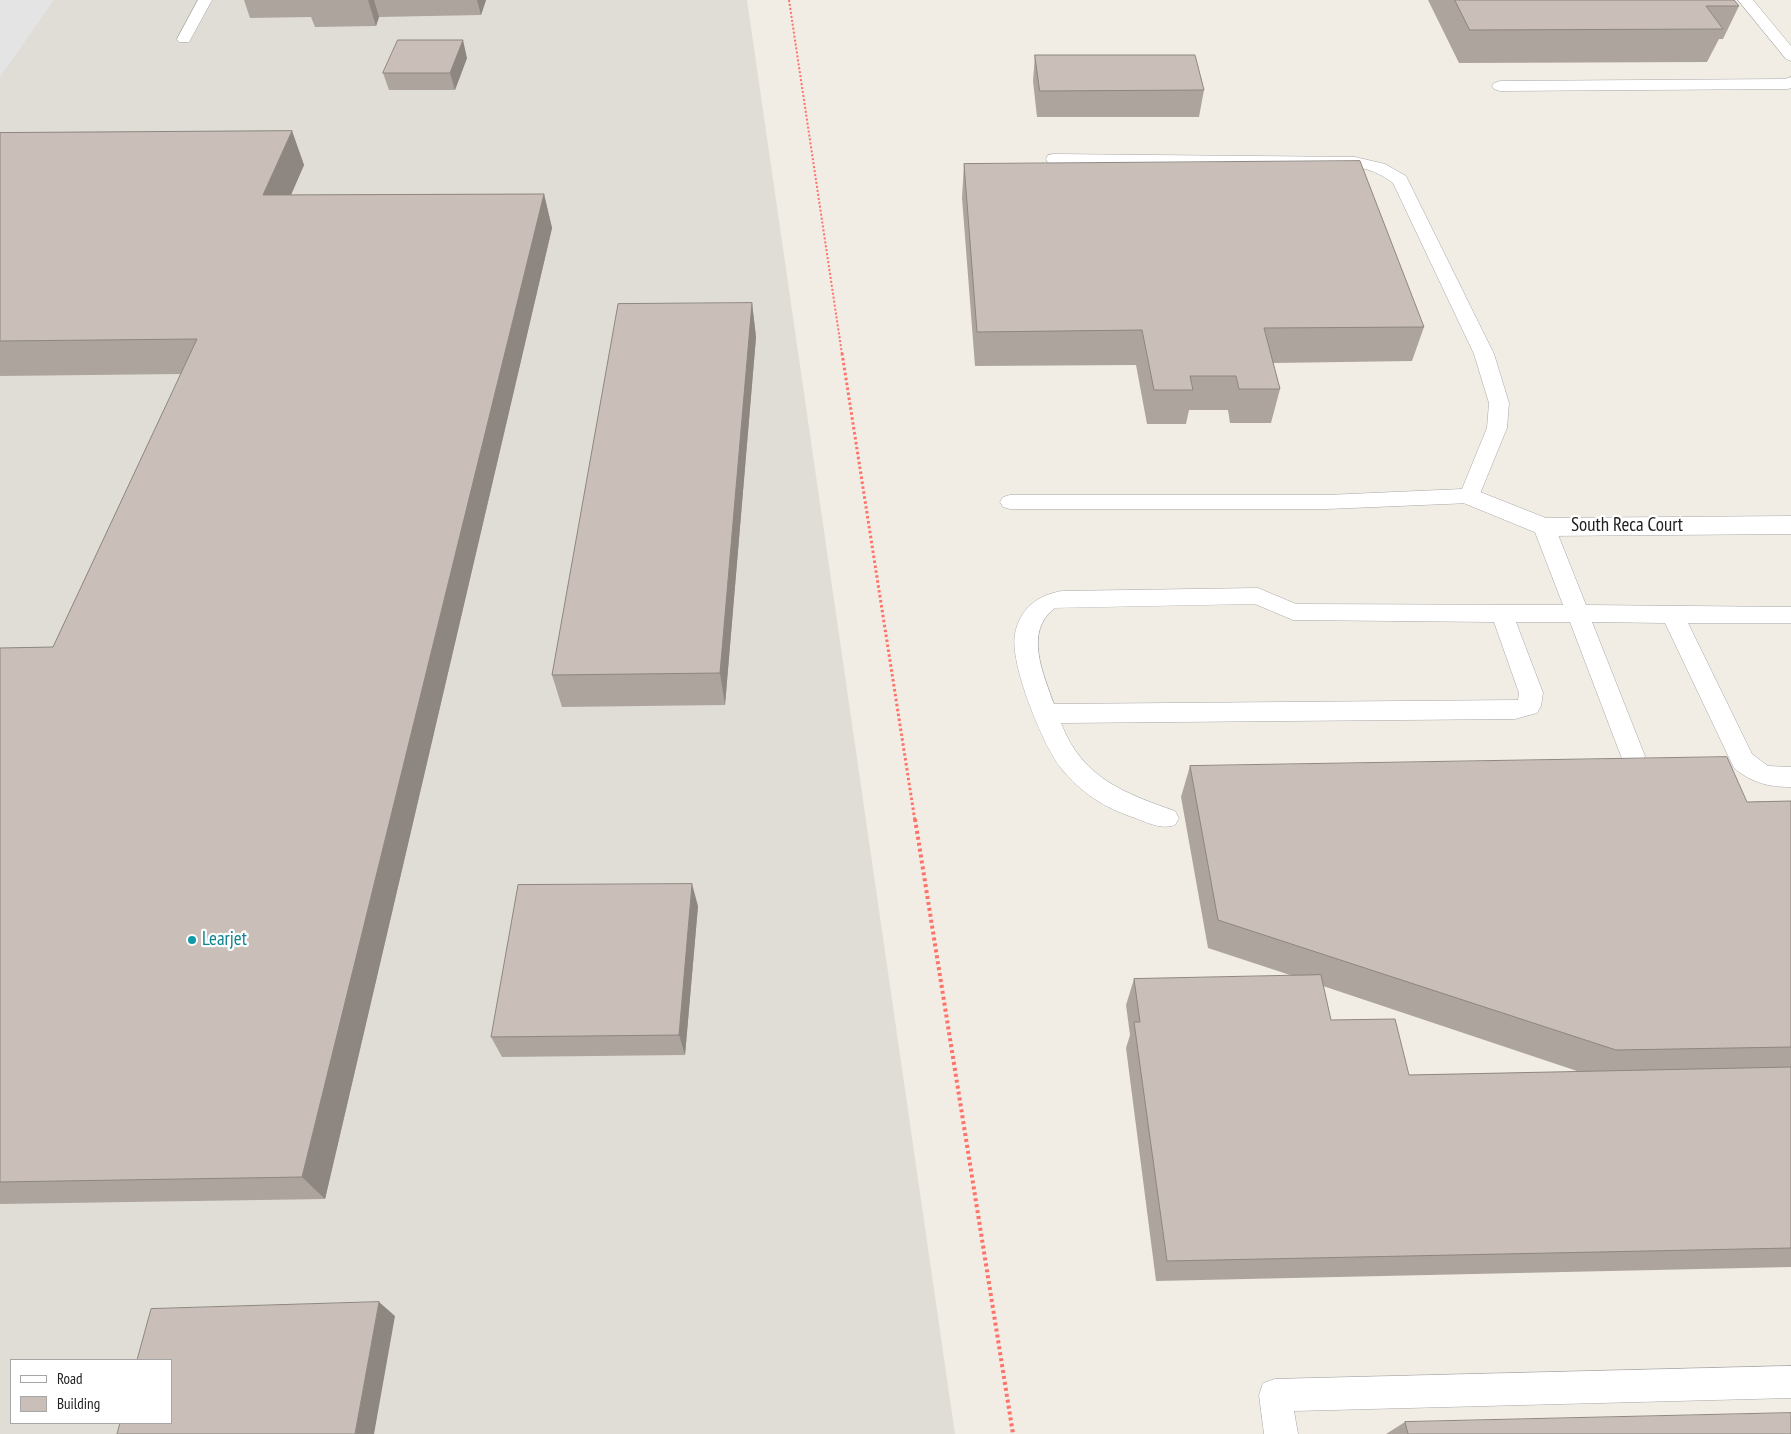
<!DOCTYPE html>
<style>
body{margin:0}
#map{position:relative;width:1791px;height:1434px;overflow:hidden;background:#f1ede5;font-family:"PT Sans Narrow",sans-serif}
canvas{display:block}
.legend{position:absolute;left:10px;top:1359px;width:162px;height:65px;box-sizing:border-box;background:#fff;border:1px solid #a6a6a6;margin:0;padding:6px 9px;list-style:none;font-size:15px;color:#202020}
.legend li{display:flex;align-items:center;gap:10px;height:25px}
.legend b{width:25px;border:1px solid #a6a6a6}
</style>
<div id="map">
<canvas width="1791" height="1434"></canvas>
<ul class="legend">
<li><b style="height:6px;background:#fff"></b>Road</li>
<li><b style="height:14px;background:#cabfb8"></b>Building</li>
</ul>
</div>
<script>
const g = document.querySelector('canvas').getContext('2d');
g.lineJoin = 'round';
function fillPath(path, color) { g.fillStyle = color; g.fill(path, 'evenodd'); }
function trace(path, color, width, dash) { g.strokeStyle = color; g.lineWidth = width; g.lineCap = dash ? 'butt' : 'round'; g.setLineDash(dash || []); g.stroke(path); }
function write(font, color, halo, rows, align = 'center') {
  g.font = font + ' "PT Sans Narrow",sans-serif'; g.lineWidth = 4.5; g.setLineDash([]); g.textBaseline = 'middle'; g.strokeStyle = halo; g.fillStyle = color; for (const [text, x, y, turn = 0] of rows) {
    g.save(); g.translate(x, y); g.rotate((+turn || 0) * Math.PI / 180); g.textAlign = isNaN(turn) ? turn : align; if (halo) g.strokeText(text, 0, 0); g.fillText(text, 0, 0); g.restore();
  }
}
fillPath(new Path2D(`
 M0,0H747L955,1434H0ZM11,1360H171V1423H11Z`), '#e0ddd7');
fillPath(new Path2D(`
 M0,0H54L0,77Z`), '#e4e4e4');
const service = new Path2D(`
 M198,0H212L189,42H179L177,39Z
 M1738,0H1753L1791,46V61L1786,59Z
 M1791,77V88L1788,89L1500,91L1494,89L1492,86L1494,83L1500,81L1785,79Z
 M1054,154L1355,157L1385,164L1406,176L1494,354L1509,403L1507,428L1477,501L1470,503L1327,509H1010L1003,507L1000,502L1003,497L1010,495H1327L1462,489L1487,428L1489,403L1474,354L1393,183C1381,174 1370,169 1355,167L1048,163L1046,159L1048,155Z
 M1544,519L1552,522L1555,527L1586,605L1791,607V623H1688L1752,754L1768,766L1791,767V787C1769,787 1752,783 1734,768L1665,623L1592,622L1645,756L1642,763L1633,766L1624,763L1621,756L1570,622H1516L1543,693L1541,706L1537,713L1515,719L1061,723C1082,778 1124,793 1175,811L1179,818L1175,825C1162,830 1148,823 1135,818C1105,808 1081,793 1061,768C1043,746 1009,662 1015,634C1020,608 1038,595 1062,591L1258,588L1296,604L1563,605L1533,527L1536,522ZM1255,604L1293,620L1494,622L1519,693L1518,700L1054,704C1044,675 1023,631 1055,608Z
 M1791,1366V1398L1294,1411L1298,1434H1264L1259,1395L1263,1383L1275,1379Z`);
const minor = new Path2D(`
 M1470,488L1546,518L1791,516V534L1544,536L1461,502L1458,496L1461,490Z`);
trace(service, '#a7a7a7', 1);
trace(minor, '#a7a7a7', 1);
trace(new Path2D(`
 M789,0L842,354`), '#ff7269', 2, [2, 2]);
trace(new Path2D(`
 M842,353L915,821`), '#ff7269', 3, [2.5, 2.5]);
trace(new Path2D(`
 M915,819L1013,1434`), '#ff7269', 4, [3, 3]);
fillPath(service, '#fff');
fillPath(minor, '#fff');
fillPath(new Path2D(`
 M244,0H486L481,15L379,17L376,26L315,27L311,17L250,18Z
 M1428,0H1734L1739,6L1723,39H1719L1707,62L1459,63Z
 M1035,55L1204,90L1199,117H1037L1033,81Z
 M467,58L455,90H389L383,73Z
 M292,131L304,165L291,195L544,194L552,228L325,1199L0,1204V648L53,647L181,374L0,376V133Z
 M964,164L1424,327L1412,361L1273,363L1280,389L1271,423H1230L1228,410H1189L1186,424H1147L1136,365L975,366L962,198Z
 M752,303L756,337L725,705L562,707L552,675Z
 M1190,766L1747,802L1791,801V1267L1156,1281L1126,1048L1130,1035L1126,1005L1134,979L1293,976L1208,948L1181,797ZM1323,986L1580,1072L1409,1075L1331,1020Z
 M698,906L685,1055L502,1057L491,1037Z
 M1405,1422L1791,1434H1386Z`), '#aea49e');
fillPath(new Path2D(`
 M368,0H374L379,17L376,26Z
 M477,0H486L481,15Z
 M463,40L467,58L455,90L450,73Z
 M292,131L304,165L276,229L263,195Z
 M544,194L552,228L325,1199L302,1177Z
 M752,303L756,337L725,705L720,673Z
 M692,884L698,906L685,1055L679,1035Z
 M379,1302L395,1316L374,1434H355Z`), '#8d8681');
const building = new Path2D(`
 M1455,0H1734L1739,6H1706L1723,29L1470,30Z
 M398,40H463L450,73H383Z
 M1035,55H1195L1204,90L1040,91Z
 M292,131L263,195L544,194L302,1177L0,1182V648L53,647L197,339L0,341V133Z
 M1360,161L1424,327L1264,328L1280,389H1239L1236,376H1190L1193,390H1154L1142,330L977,332L964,164Z
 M752,303L720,673L552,675L618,304Z
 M1727,757L1747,802L1791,801V1047L1616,1050L1218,920L1190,766Z
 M692,884L679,1035L491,1037L518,885Z
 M1321,975L1331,1020L1395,1019L1409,1075L1791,1067V1248L1167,1261L1134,1022H1140L1134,979Z
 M379,1302L355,1434H117L120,1423H171V1360H137L151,1309Z
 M1791,1413V1434H1408L1405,1422Z`);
fillPath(building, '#cabfb8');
trace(building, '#8d8681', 1);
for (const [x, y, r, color] of [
 [192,940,5,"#0f9aa8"]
]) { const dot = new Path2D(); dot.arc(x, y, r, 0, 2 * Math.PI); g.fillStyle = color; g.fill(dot); trace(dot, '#fff', 2); }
write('19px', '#202020', '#fff', [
 ["South Reca Court",1627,526]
]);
write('19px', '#0d838f', '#fff', [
 ["Learjet",202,940]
], 'left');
</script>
